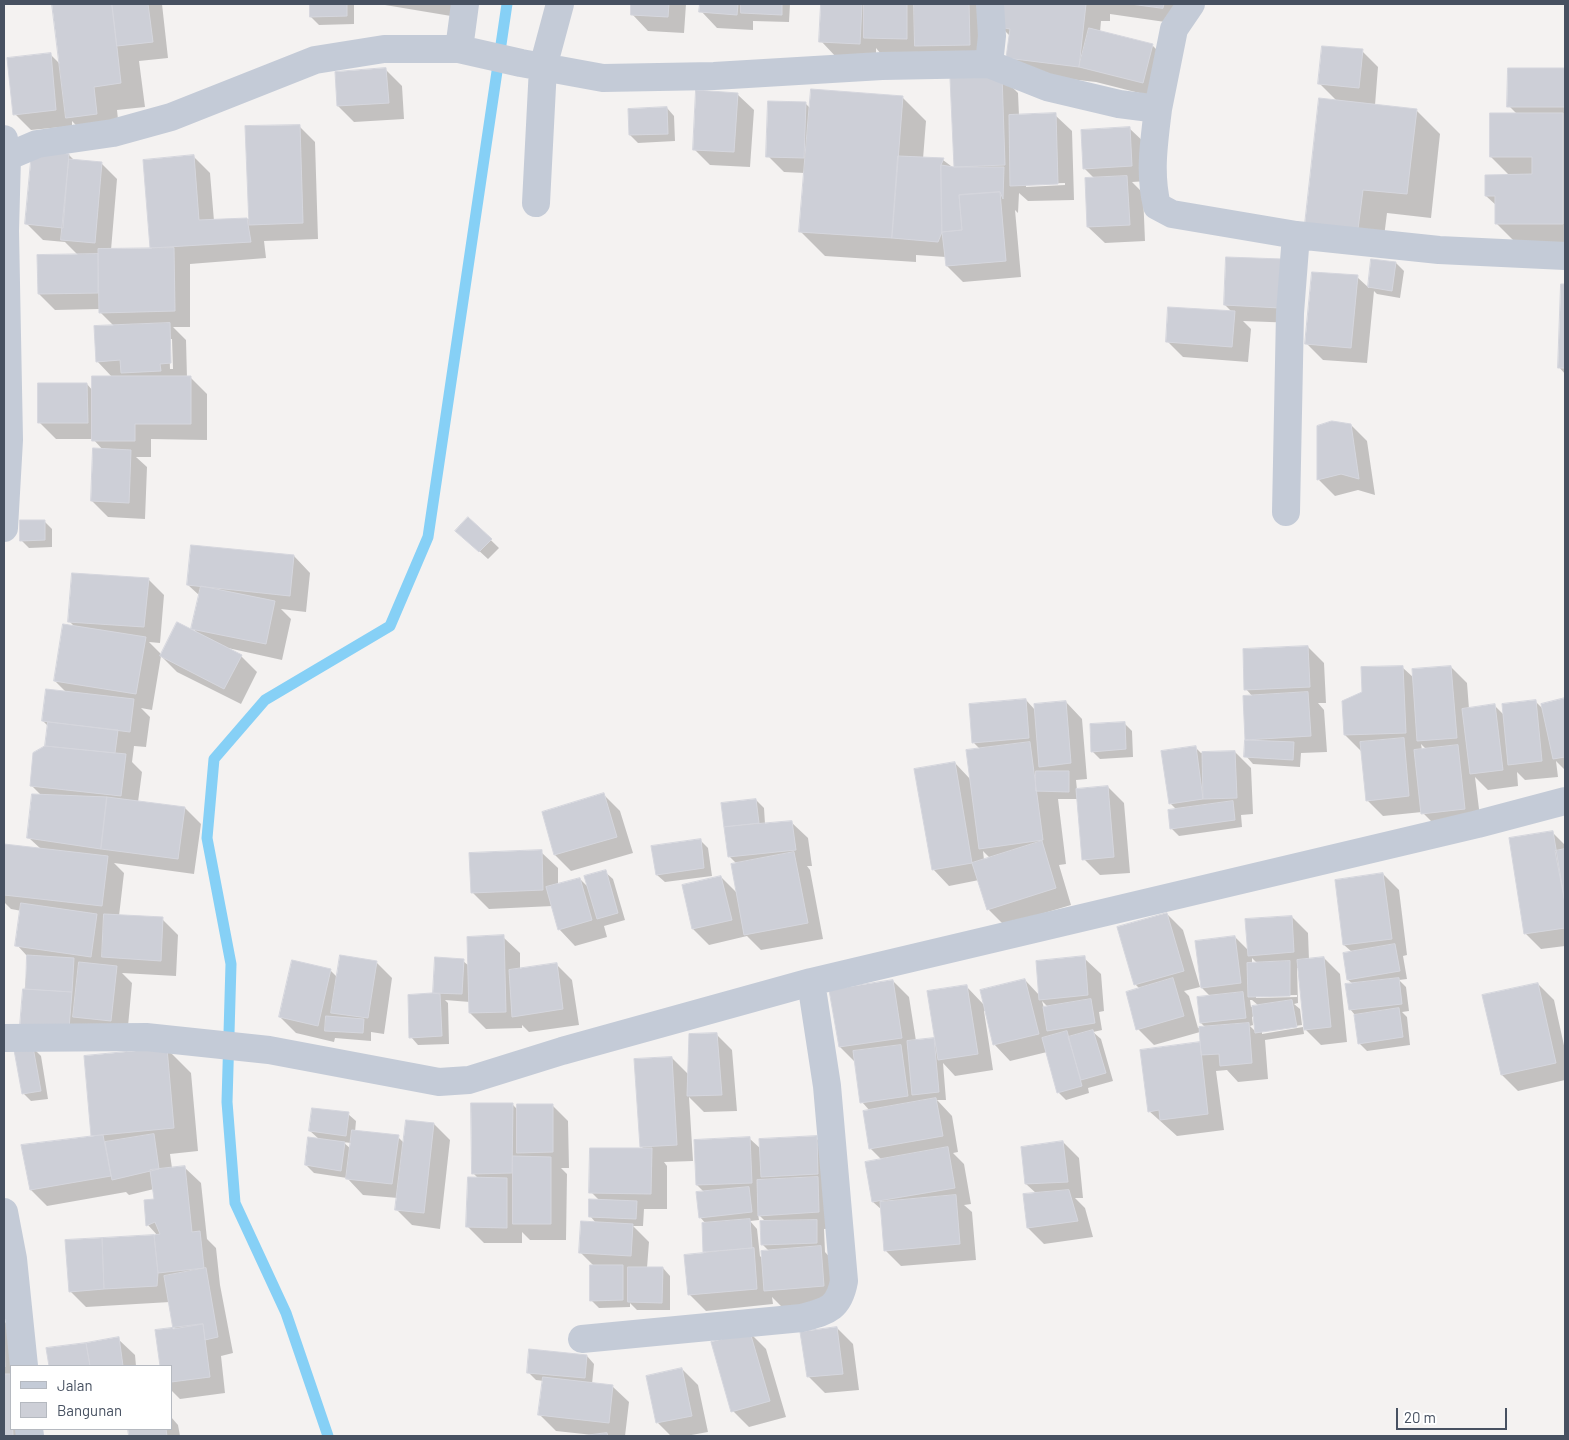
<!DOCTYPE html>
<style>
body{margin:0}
#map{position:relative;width:1569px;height:1440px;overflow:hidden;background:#f4f2f1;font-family:Barlow,sans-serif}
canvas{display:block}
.frame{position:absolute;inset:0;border:5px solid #475161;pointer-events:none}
.legend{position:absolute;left:10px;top:1365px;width:162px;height:65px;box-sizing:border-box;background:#fff;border:1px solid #b5b9c0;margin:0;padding:6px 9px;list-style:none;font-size:15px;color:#475161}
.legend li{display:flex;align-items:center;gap:10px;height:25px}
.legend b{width:25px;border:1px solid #b5b9c0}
.scale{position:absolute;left:1396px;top:1408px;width:111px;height:22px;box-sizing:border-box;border:2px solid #475161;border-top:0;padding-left:6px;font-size:15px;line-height:18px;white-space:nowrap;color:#475161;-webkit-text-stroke:4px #fff;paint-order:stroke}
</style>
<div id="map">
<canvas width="1569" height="1440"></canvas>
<div class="frame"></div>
<ul class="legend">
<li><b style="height:6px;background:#c4cbd7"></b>Jalan</li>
<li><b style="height:14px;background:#cdcfd7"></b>Bangunan</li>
</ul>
<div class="scale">20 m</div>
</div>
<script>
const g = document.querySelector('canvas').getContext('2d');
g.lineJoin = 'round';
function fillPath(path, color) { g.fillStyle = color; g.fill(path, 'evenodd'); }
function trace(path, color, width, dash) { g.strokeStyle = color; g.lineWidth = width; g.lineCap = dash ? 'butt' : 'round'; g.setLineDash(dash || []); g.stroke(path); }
fillPath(new Path2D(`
 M53,4H162L168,58L139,61L145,107L117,110L120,138L91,141L72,121V126L31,130L15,114L50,54L61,65Z
 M311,4H354V24L319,25L311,17Z
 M379,4H478L475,20Z
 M633,4H686L684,33L648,31L632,14Z
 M701,4H790L789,22L753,21V30L717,28L701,11Z
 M822,4H981L986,61L881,54L876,48V59L837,58L821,41Z
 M1005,4H1182L1179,24L1110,14V21H1101L1100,32L1152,45L1168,61L1159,98L1096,82L1024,74L1008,58L1010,36L1000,26L1002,5Z
 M1362,51L1378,67L1375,105L1416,110L1440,134L1431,218L1387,213L1382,253L1330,247L1337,101L1320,84Z
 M1509,69L1565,70V247L1521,248L1497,224V206L1486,196L1510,176L1491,157L1517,114L1509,106Z
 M386,70L402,86L404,119L354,122L338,106Z
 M1002,77L1018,93L1019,116L1055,115L1072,131L1074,200L1028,201L1019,193L1018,213L1015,210L1021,277L963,282L947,266L946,257L916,255V262L825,256L801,232L805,173L784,172L768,156L805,103L810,108L902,97L926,121L923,159L943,160L955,169L951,79ZM1065,183V185L1026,187V184Z
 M737,94L754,110L750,167L710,165L694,149Z
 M667,108L674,116L675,141L638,143L630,135Z
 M299,126L315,142L318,239L264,241L266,258L190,264V327H173L186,340L187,378H191L207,394V440L151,439V457H136L147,467L145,519L108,517L92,501L103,450L93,439H56L40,423L87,384L93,391L113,378L97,361L114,326L100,312V309L55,310L39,294L78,255L65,242L43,240L27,224L69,155L74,160L101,163L117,179L111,250H152L145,161L194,157L210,173L214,221L249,219L247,128ZM169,339H172L173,369H170Z
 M1129,128L1146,144L1148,181L1132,182L1143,193L1145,241L1105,243L1088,227L1094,178L1084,168Z
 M1227,258L1296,323L1243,321L1251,329L1248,362L1183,357L1167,341L1233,313L1225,305Z
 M1372,260L1396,263L1404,271L1400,298L1377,294L1374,291L1367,363L1323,360L1307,344L1357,277L1369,288Z
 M1562,286H1565V374L1559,367Z
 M1351,425L1367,441L1375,495L1358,490L1335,496L1319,480L1318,427Z
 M468,518L499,548L488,559L465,538Z
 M44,521L52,529V547L29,548L21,540Z
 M192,546L294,556L310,573L306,612L281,609L291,619L282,660L228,648L241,656L257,672L241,704L177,672L161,656L152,710L141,708L150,717L146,747L134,746L132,762L142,772L138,802L185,808L201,824L194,874L114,863L124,873L119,916L162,919L178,935L176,976L122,973L132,983L127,1037L21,1025L28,957L17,945L22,911L11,909L4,902V845L41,849L29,838L42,796L31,785L46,747L48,726L43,721L67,693L55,681L75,627L69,621L148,579L164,595L160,643L149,642L162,655L198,634L193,628L200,596L188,585Z
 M1308,647L1324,663L1326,703H1318L1324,710L1327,752L1301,753L1300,767L1253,764L1246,756L1253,697L1246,689Z
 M1402,667L1414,678L1451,667L1467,683L1469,709L1495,706L1504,715L1535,701L1543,709L1542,705L1565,700V770L1556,761L1558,777L1525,780L1517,772L1518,786L1488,790L1475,777L1481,825L1439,829L1422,812L1383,816L1367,800L1361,751L1345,735L1364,693ZM1421,744L1427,750H1422Z
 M1026,700L1036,711L1066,702L1082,719L1087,779L1076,780L1077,790L1108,787L1124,803L1130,873L1100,875L1084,859L1078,799H1058L1066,864L1059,865L1071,905L1004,925L988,909L979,880L949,886L933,869L955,763L971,780L981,750L974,743ZM983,851L990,858L984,860Z
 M1124,723L1132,731L1133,757L1100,759L1092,751Z
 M1195,747L1201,753L1235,752L1251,768L1253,814L1241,815L1242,827L1179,836L1171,828L1177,810L1170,803Z
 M604,795L620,811L633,853L571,871L555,855Z
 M756,800L764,808L765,824L791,822L808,838L812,866H807L810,870L823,939L761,950L747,936L709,945L693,929L721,877L738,894L737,864L730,857L725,827Z
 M1553,833L1565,845V946L1541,949L1525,933Z
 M700,840L708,848L712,876L665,882L657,875Z
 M541,852L558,868V885L580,879L589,888L605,872L613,879L625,920L604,926L607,937L575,946L559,929L553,906L489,909L473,893Z
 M1383,874L1399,890L1407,955L1403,956L1407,979L1399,980L1406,987L1409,1011L1402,1012L1407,1017L1410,1045L1367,1051L1359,1043L1355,1015L1350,1009L1353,984L1348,980L1352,952L1344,945Z
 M1167,914L1183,930L1200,987L1184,991L1189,996L1198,1028H1206L1201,1023L1198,999L1211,997L1202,988L1235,937L1249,951L1292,917L1308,933L1309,960L1324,958L1340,974L1347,1042L1321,1045L1305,1029L1299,968H1297L1298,1003L1294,1004L1300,1009L1302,1025L1262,1031V1034L1303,1027L1304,1034L1265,1040L1268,1079L1238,1082L1227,1070L1216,1071L1224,1130L1177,1136L1149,1111L1141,1051L1201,1043L1200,1032L1154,1045L1138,1029L1140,989L1135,984ZM1252,958L1258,964H1252ZM1297,995V997L1256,998V996ZM1250,1000H1252L1259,1006L1251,1007ZM1254,1016L1257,1033L1250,1026L1253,1025L1252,1017Z
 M503,937L520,953V970L556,964L572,980L579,1025L529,1032L522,1025V1028L486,1029L470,1013V1002L445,1000L448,1003L449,1044L418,1045L411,1037L434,994L436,959L463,961L469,966Z
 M1084,958L1101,974L1104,1011L1099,1012L1102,1030L1093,1032L1101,1039L1113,1081L1088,1088L1089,1093L1066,1100L1058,1092L1047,1052L1010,1061L994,1044L986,1010L984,1011L993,1070L955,1076L943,1063L946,1100H937L952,1116L958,1152L953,1153L964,1164L971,1204L964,1205L972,1212L976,1260L901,1266L885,1250L882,1210L873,1202L882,1160L870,1148V1111L862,1102L856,1063L840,1047L893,981L909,997L916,1041L934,1040L937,1042L966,986L984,1005L1025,980L1040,996ZM1042,1001L1048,1007L1044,1008Z
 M376,962L392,978L384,1034L371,1032V1041L335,1038L334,1042L296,1033L280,1017L330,970L338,978Z
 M1538,984L1554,1000L1565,1050V1080L1518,1091L1502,1075L1484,996Z
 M716,1034L732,1050L737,1111L704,1112L689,1097L693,1161L664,1162L667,1166V1209H644L643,1226H633L649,1242L647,1268H663L670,1276V1310H637L630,1303V1307L599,1308L591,1300L594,1266L580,1252L597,1224L590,1216L599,1200L591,1192L644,1149L641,1146L672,1058L689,1075Z
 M33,1048L41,1056L48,1099L31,1101L23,1093Z
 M167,1049L191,1073L198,1151L170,1154L172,1168L184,1167L201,1183L207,1239L216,1248L220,1285L233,1353L221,1356L225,1393L180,1399L171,1390V1366H161L156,1331L175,1330L170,1302L86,1307L70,1291L158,1236L148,1225L155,1200L154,1189L129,1195L126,1192L47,1206L31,1190L94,1137L93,1135Z
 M513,1105L518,1110L552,1105L568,1121L569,1168H561L567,1174L566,1240H530L522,1232V1243H484L468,1227L478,1178L473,1173Z
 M348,1114L356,1121L355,1132L398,1137L404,1143L434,1124L450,1140L440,1229L412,1225L396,1209L398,1198L363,1195L347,1178L314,1173L306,1165L320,1140L310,1131ZM343,1142L351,1143V1149Z
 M816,1138L832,1154L835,1228L824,1229L825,1252L836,1264L839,1302L782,1307L772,1297L773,1304L706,1311L689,1294L707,1254L705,1251L706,1224L700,1217L705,1193L697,1185L750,1139L761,1149ZM758,1214L766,1222L762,1244L769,1251L763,1259L760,1256L757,1229L750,1221L759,1220Z
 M1063,1142L1079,1158L1083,1198H1075L1085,1208L1093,1237L1044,1244L1028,1228L1037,1194L1026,1184Z
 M4,1321L20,1337L11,1366V1429H27L28,1436H4Z
 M837,1328L853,1344L859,1390L825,1393L808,1376Z
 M750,1333L766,1349L786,1417L749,1427L733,1411Z
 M118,1339L135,1355L136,1366H50L48,1349Z
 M587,1356L594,1364L592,1384L612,1386L629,1402L625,1436H591L593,1435L556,1431L540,1415L544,1381L536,1380L528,1372Z
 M682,1369L698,1385L708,1432L686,1436H671L658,1423L648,1377Z
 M171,1417L178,1425L180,1436H131L129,1429H171Z`), '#0003');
trace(new Path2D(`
 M328,1436L286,1313L235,1203L227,1102L231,964L207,838L214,759L265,700L390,626L428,537L507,4`), '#86d0f6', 11);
const building = new Path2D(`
 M52,4H112L121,83L94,87L97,114L66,118Z
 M112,4H148L153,42L117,46Z
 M310,4H347V16L310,17Z
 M631,4H669L668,17L631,15Z
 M700,4H738L737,15L699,12Z
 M741,4H782V15L741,13Z
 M821,4H862L860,44L819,42Z
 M864,4H907V39L864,38Z
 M914,4H969L970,45L915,46Z
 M1002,4H1086L1079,67L1006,58L1010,29L999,27Z
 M1131,4H1164L1163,8Z
 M1089,28L1153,44L1143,83L1079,67Z
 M1322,46L1363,49L1359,88L1318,84Z
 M51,53L56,110L13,115L7,58Z
 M386,68L389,103L337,106L335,72Z
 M1508,68H1565V107H1507Z
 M1002,75L1005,165L954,167L950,78Z
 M811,89L903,96L892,238L799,232Z
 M696,90L738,93L734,152L693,150Z
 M1319,98L1417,109L1407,194L1363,190L1358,229L1305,224Z
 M768,101L806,102L804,158L766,157Z
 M667,107L668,134L629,135L628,109Z
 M1056,113L1058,184L1010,186L1009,115Z
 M1490,113H1563V224H1495V196H1485V175L1532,174V157H1490Z
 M300,125L303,223L249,225L245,126Z
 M1130,127L1132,166L1083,169L1081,130Z
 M32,151L69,154L63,228L25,224Z
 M194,155L199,220L247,218L251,242L150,248L143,160Z
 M898,156L944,158L941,165L942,232L938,242L892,238Z
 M69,159L102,162L95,243L61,240Z
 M941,165L954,167H1004L1003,199L1000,192L959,195L962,230L942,232Z
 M1127,176L1130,225L1087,227L1085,178Z
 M1000,192L1006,261L946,266L942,232L962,230L959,195Z
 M174,248L175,311L99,313L98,249Z
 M98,254V293L38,294L37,255Z
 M1226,257L1282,259L1280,308L1224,305Z
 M1371,259L1396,262L1392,291L1368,287Z
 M1312,272L1358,275L1351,348L1305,344Z
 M1561,284H1565V368H1558Z
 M1168,307L1235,311L1232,347L1166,342Z
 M170,323L171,363L160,364L161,371L121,373L120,360L96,362L94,326Z
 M92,376H191V424H135V441H92Z
 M38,383H87L88,423H38Z
 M1332,421L1351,424L1359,479L1341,474L1317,480V426Z
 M93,448L131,450L129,503L91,501Z
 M468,517L492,539L479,552L455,531Z
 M20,520H45V540L20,541Z
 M191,545L294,555L290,596L187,585Z
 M72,573L149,578L144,627L68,622Z
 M201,586L275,601L266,644L191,629Z
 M177,622L242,655L224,689L160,656Z
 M63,624L146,637L136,694L54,681Z
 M1308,646L1310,687L1244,690L1243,649Z
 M1403,666L1406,733L1344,735L1342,701L1362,692L1361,667Z
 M1451,666L1457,738L1417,741L1412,669Z
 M46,689L134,699L130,732L42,721Z
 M1308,692L1311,736L1245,740L1243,696Z
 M1565,698V757L1553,759L1541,704Z
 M1026,699L1029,738L972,743L969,704Z
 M1536,700L1542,761L1508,765L1502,704Z
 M1066,701L1071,763L1039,767L1034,704Z
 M1495,704L1503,770L1470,774L1462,709Z
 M48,722L118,730L115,753L45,746Z
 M1125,722L1126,749L1091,752L1090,724Z
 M1404,738L1409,796L1366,801L1360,742Z
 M1245,740L1294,742L1293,760L1244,757Z
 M1030,742L1043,840L979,849L966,750Z
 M1458,745L1465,809L1421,814L1414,750Z
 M45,746L126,754L121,796L30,786L33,753Z
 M1196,746L1203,799L1169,804L1161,751Z
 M1235,751L1237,798L1203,799L1202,752Z
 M955,762L972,863L932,870L914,769Z
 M1036,771H1069V792L1036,791Z
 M1108,786L1114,857L1082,860L1076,789Z
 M604,793L617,837L554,855L542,812Z
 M32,794L107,797L101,849L27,838Z
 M107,797L185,807L178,859L101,849Z
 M756,799L759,823L724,827L721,803Z
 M1233,801L1235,820L1170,829L1168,810Z
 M792,821L796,850L728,857L724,827Z
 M1553,831L1565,903V928L1524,934L1509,838Z
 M701,839L704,868L656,875L651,846Z
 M1042,841L1056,888L987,910L972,863Z
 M4,844L108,856L102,906L4,895Z
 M1565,849V903L1555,851Z
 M542,850L543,890L471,893L469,853Z
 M794,852L808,923L744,935L731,864Z
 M606,870L618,913L597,919L584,876Z
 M1383,873L1392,939L1343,945L1335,880Z
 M721,876L732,920L692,929L682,885Z
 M580,878L592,920L558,930L546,887Z
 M21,903L97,914L91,957L15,946Z
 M1167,913L1184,971L1134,985L1117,927Z
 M104,914L163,917L161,961L102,957Z
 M1292,916L1294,952L1248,956L1245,919Z
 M504,935L506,1012L469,1013L467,937Z
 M1235,936L1241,983L1201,988L1195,941Z
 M1395,944L1400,971L1347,980L1343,953Z
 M27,955L74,958L72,992L26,989Z
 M340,955L377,961L368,1018L331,1013Z
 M1085,956L1088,995L1039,1000L1036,961Z
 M435,957L464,959L462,994L433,993Z
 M1324,957L1331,1027L1304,1030L1297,960Z
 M292,960L331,969L318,1026L279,1017Z
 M1290,961V996L1248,997L1247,963Z
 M79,962L117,966L111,1021L73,1017Z
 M557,963L563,1009L512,1017L509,970Z
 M1173,978L1184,1016L1136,1030L1126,992Z
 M1399,978L1402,1004L1349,1010L1345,984Z
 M1025,979L1039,1034L993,1045L980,990Z
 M893,980L902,1038L839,1047L829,990Z
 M1538,983L1556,1063L1501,1075L1482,995Z
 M967,985L978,1054L938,1060L927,991Z
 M23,989L72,992L69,1028L20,1026Z
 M1243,992L1246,1018L1200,1023L1197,997Z
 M433,993L440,994L442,1036L409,1038L408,995Z
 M1091,999L1095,1023L1047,1031L1043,1007Z
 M1292,1000L1297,1027L1255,1033L1252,1006Z
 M1399,1008L1403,1037L1358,1044L1354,1015Z
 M326,1016L364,1019L363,1033L325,1031Z
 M1249,1023L1252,1063L1220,1066L1219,1054L1201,1055L1199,1027Z
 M1093,1030L1106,1073L1081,1080L1068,1037Z
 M1067,1031L1082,1086L1057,1093L1042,1038Z
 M717,1033L722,1095L687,1096L689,1034Z
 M934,1038L939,1092L912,1095L907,1041Z
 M1200,1042L1208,1114L1160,1120L1159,1110L1148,1112L1140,1050Z
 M901,1045L908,1096L860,1103L853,1051Z
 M33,1047L41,1091L22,1094L14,1050Z
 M167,1048L174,1128L91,1136L84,1056Z
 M672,1057L677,1145L640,1147L634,1059Z
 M936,1098L943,1136L869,1149L863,1111Z
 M471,1103H513L512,1173L472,1174Z
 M517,1104H553V1152L517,1153Z
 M312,1108L349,1112L346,1136L309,1131Z
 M406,1120L434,1123L424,1213L395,1210Z
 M352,1130L399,1135L392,1184L346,1179Z
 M154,1134L159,1169L112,1180L105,1142Z
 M103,1135L111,1176L30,1190L21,1145Z
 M817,1136L818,1174L761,1177L759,1139Z
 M308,1137L345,1142L341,1171L305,1165Z
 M750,1137L752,1183L696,1185L694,1140Z
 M1063,1141L1068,1182L1025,1184L1021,1147Z
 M948,1147L955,1188L872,1202L865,1162Z
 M590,1148H652L651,1194L589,1193Z
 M513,1156L551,1157V1224H513Z
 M185,1166L192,1232L200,1231L204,1268L158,1273L154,1235L160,1234L155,1222L146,1226L144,1200L154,1199L150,1170Z
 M468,1177L507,1178V1228L466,1227Z
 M818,1177L819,1212L758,1216L757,1180Z
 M749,1187L752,1212L699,1218L696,1192Z
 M1069,1190L1078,1221L1027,1228L1023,1194Z
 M956,1195L960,1244L884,1251L880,1202Z
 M589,1199L637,1201L636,1219L589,1217Z
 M750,1219L752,1248L703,1252L702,1223Z
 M817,1220V1243L761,1245L760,1221Z
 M581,1221L633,1224L631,1256L579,1253Z
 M154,1235L158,1273L157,1286L104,1289L102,1238Z
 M102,1238L104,1289L69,1292L65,1240Z
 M821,1246L824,1286L764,1291L761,1251Z
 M754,1248L757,1289L688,1295L684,1255Z
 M590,1265H623V1300L590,1301Z
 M628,1267H663L662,1303L628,1302Z
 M206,1268L218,1337L205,1340L203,1324L173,1329L164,1276Z
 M4,1319L5,1367H4Z
 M203,1324L210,1377L171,1382V1366H160L155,1330Z
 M837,1327L843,1374L807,1377L800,1332Z
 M750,1332L770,1401L731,1412L711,1342Z
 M119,1337L123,1366H90L86,1343Z
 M86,1343L90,1366H49L46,1348Z
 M529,1349L587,1355L585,1378L527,1373Z
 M682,1368L692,1416L656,1423L646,1376Z
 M4,1374H10L13,1436H4Z
 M543,1377L613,1385L609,1423L538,1415Z
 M128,1429H166L167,1436H129Z
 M607,1433L608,1436H581Z`);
fillPath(building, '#cdcfd7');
trace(building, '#d5d6dd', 1);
trace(new Path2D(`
 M459,49L465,4
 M989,64L992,36L990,4
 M1158,109L1174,29L1191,4
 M4,158L37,144L113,133L171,117L315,60L384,49H459L521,63L603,78L714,76L882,66L989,64L1047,87L1119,104L1158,109C1154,143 1149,173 1157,206L1172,214L1296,235L1439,250L1565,256
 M536,203L543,67L560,4
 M1286,512L1290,313L1296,235
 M4,528L9,440L5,231L7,157L4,139
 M4,1038L146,1037L269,1050L439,1082L469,1080L562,1051L811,982L1478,824L1565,801
 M4,1212L13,1259L24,1366
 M582,1339L802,1318C827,1311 839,1309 844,1281L827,1086L811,982
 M29,1429L30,1436`), '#c4cbd7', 28);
</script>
